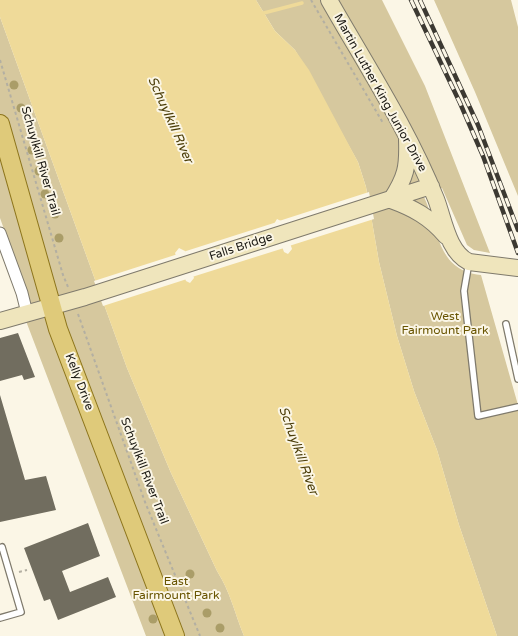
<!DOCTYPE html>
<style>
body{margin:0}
canvas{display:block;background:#fbf6e6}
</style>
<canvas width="518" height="636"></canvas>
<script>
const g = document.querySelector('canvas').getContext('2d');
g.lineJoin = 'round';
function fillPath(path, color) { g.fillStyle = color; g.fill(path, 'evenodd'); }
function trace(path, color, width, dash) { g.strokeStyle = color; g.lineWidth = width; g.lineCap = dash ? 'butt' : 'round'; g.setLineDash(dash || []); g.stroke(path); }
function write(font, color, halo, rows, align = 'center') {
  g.font = font + ' "Varela Round",sans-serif'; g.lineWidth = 4; g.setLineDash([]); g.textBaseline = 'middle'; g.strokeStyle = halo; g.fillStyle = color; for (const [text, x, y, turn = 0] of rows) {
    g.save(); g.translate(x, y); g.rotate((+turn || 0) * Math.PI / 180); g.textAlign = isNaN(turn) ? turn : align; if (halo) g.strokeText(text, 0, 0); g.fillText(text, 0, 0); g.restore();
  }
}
fillPath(new Path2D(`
 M256,0H382L425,86L490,253L474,250L467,245L442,188L424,197C439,229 436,270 481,275L518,405V636H497L459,525L437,450L414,391L397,336L379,262L366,187L358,162L295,50L275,31Z
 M434,0H511L518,27V196L475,92Z
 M0,17L127,368L171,473L217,571C230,591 235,614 244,636H146L26,321L34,318L29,299L0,218Z`), '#d6c89e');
fillPath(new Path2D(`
 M0,0H256L275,31L295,50L309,70L358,162L366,187L379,262L397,336L414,391L437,450L459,525L497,636H244C235,614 230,591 217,571L171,473L127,368L0,17ZM277,219L283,222L292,249L288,254L284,252L274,224ZM179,248L185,251L194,278L190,283L186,281L175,253Z`), '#efda99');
fillPath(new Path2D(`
 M369,192L374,219L289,246L281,223L279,221Z
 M277,222L276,224L284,248L192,277L183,252Z
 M178,254L187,279L103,306L94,281Z`), '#fbf6e6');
trace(new Path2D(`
 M260,14L302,3`), '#efda99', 3.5);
fillPath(new Path2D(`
 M18,333L35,377L24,380L22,375L0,381V338Z
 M0,395L25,480L46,476L56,510L0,522Z
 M88,523L100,556L62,571L70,592L108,577L116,597L58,620L50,599L44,601L24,548Z`), '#716d5f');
const service = new Path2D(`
 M469,262L464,291L478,416L518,407
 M506,324L518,379
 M0,548L2,547L21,612L0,618`);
const minor = new Path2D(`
 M0,233L22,293L27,313`);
const secondary = new Path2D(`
 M329,0C366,65 408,129 436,199C444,220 448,252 469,262L518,268
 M391,200C413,208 430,217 446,236
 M391,200C406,177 408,167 407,140
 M0,321L85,297L431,186`);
const primary = new Path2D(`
 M0,124L58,329L175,636`);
trace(service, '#7f7a6c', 8);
trace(minor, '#7f7a6c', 13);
trace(secondary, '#7f7a6c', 18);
trace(primary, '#8d751c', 20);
trace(new Path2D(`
 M311,0L383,123
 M0,60L63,275L68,287
 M78,314L145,502L200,636
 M19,572L27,570`), '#b3afa2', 2, [3, 3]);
trace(service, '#fff', 5.5);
trace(minor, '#fff', 11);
trace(secondary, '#efe5bc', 16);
trace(primary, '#dfca7a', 18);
const rail = new Path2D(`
 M411,0L460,103L483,156L518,253
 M420,0L478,125L518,230`);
trace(rail, '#3c3932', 4.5);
trace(rail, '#fbf6e6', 3, [9]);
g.fillStyle = '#aa9d68';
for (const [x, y] of [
 [14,85],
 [21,108],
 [32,150],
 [39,171],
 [45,194],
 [55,214],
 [59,238],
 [190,574],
 [207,613],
 [153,619],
 [220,628]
]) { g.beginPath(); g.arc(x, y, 4.5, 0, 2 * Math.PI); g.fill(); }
write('12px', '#1b1913', '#fbf6e6', [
 ["Martin Luther King Junior Drive",380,93,61],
 ["Schuylkill River Trail",40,161,74],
 ["Falls Bridge",241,247,-18],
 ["Kelly Drive",79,382,69],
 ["Schuylkill River Trail",144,471,69]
]);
write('12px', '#685400', '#fbf6e6', [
 ["West",445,317],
 ["Fairmount Park",445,331],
 ["East",176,582],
 ["Fairmount Park",176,596]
]);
write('italic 13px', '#4c3e09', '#fbf6e6', [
 ["Schuylkill River",170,120,66],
 ["Schuylkill River",298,451,70]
]);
</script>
